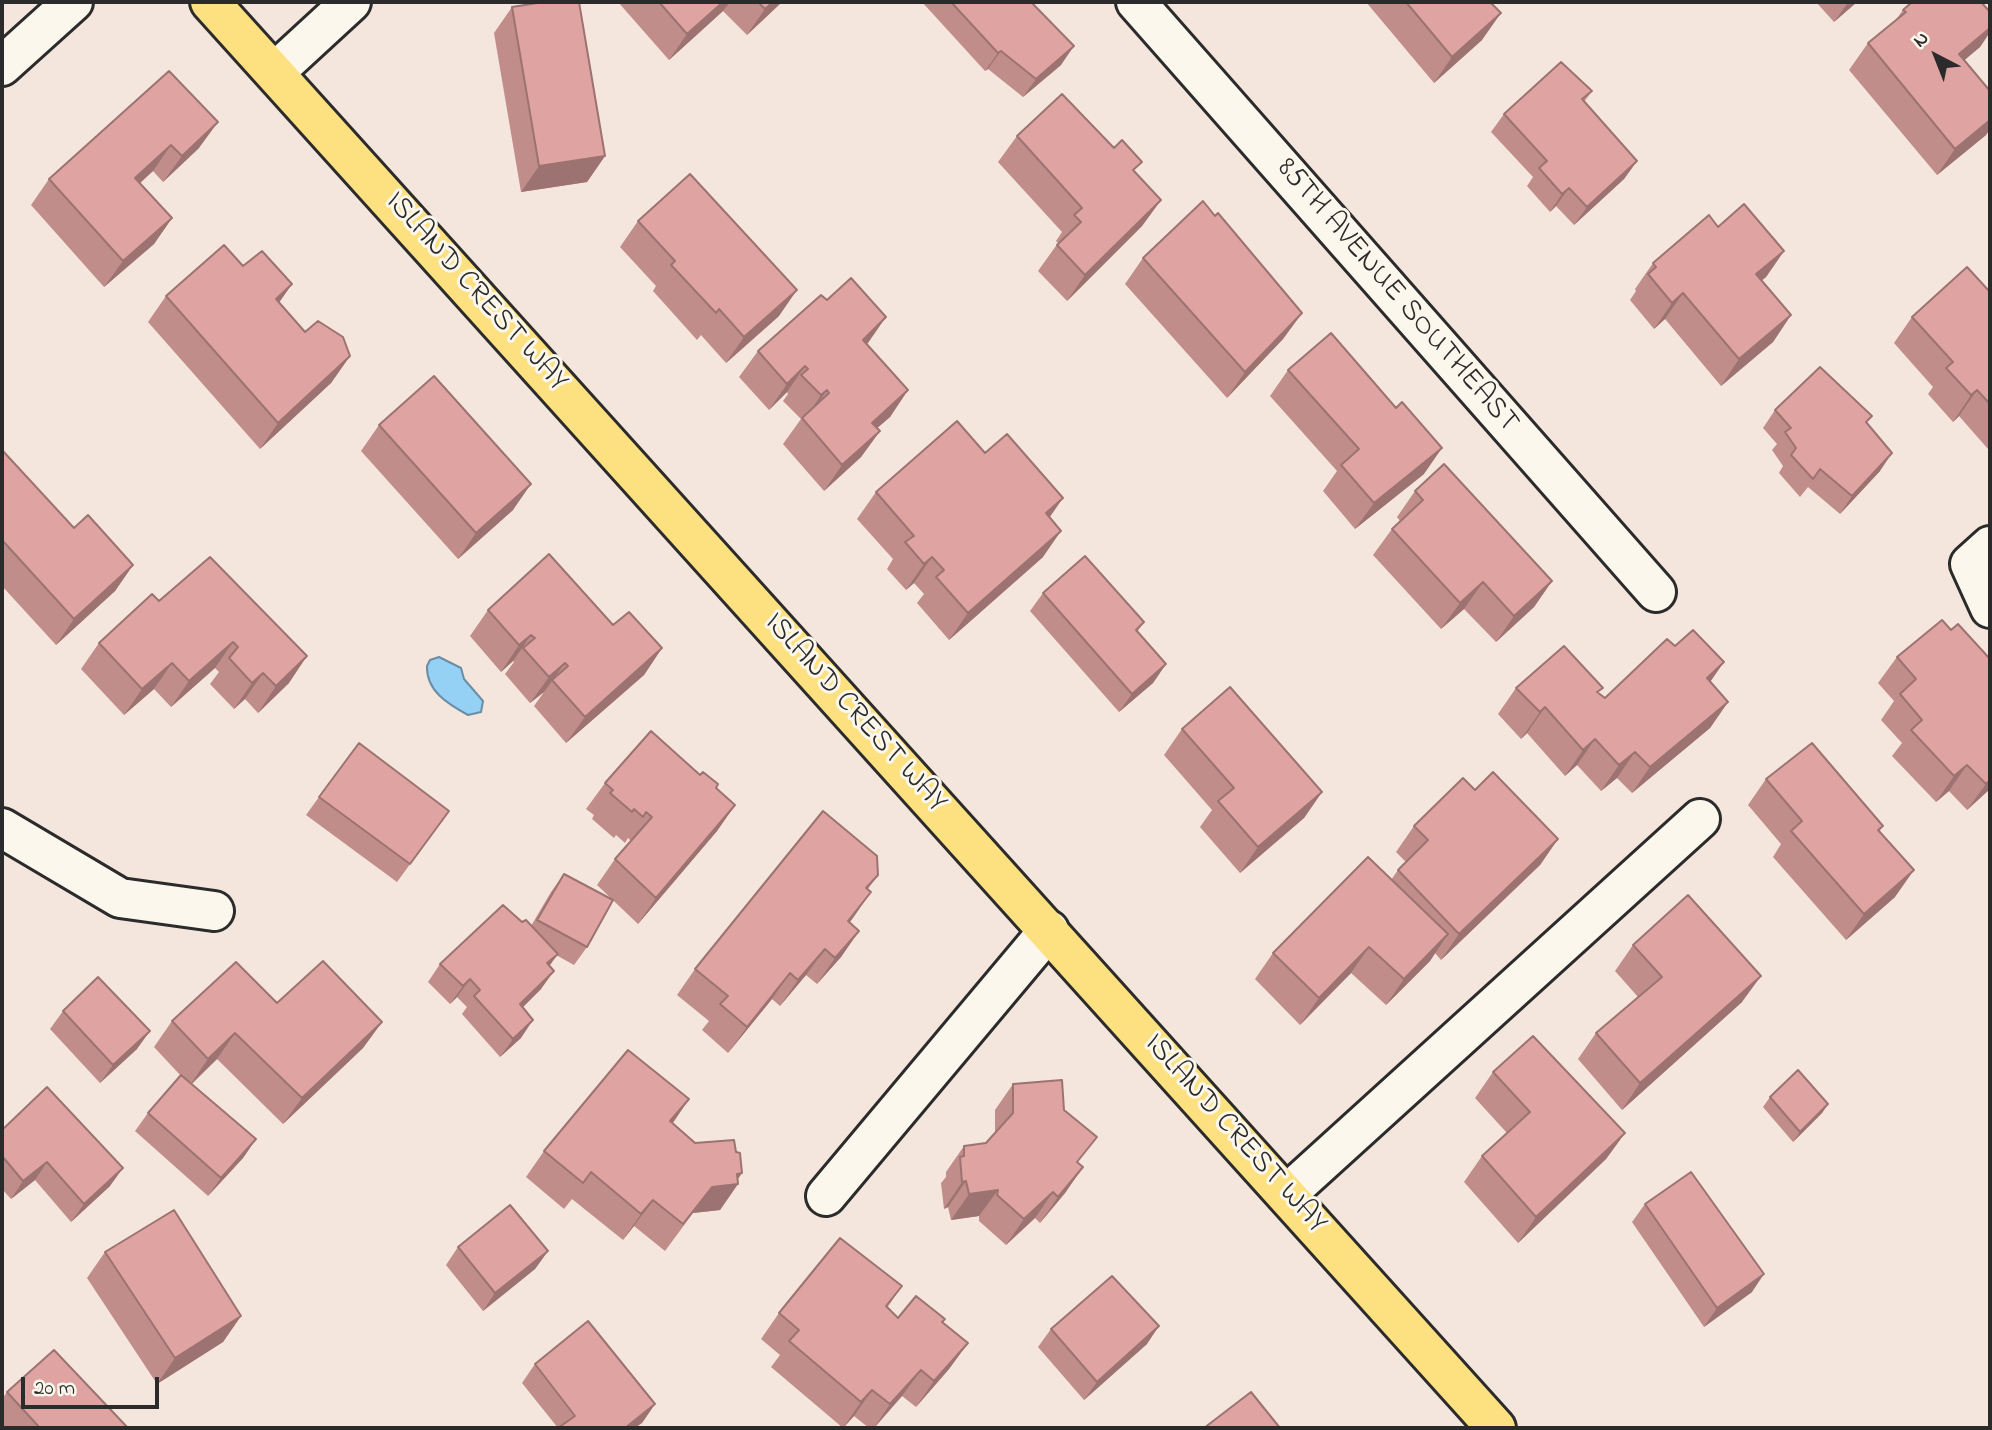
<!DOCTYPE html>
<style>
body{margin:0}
#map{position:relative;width:1992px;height:1430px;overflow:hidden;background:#f5e6dd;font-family:"Indie Flower",sans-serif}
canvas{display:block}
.frame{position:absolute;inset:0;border:4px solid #2b2b2b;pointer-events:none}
.north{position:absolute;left:1901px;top:21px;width:70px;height:70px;-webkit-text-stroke:5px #fbf7ec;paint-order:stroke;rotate:318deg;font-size:19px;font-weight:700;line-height:28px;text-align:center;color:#2b2b2b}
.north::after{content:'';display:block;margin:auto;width:24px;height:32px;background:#2b2b2b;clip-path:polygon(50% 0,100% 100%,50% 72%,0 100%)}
.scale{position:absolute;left:21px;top:1377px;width:138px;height:32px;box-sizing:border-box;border:4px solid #2b2b2b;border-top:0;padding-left:9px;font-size:21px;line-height:24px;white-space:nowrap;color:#2b2b2b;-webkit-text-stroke:5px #fbf7ec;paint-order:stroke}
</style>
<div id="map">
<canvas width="1992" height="1430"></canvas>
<div class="frame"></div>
<div class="north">N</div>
<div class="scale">20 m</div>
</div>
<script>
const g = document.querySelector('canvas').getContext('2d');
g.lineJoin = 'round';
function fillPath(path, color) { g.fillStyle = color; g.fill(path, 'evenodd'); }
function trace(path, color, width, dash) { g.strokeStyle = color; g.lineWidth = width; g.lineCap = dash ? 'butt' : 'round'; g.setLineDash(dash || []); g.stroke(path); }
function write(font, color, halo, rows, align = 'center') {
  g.font = font + ' "Indie Flower",sans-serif'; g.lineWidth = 6; g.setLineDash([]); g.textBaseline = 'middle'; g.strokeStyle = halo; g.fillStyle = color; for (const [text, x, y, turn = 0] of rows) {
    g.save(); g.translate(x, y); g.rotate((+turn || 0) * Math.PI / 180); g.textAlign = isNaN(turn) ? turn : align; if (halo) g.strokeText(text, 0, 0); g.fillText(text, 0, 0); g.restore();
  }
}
const water = new Path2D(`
 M439,657L461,668L464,679L483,701L481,712L468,715C448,704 426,691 427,666L430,660Z`);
fillPath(water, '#95d0f5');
trace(water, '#6b8ea4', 2);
const minor = new Path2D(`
 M1136,2L1656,592
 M2,66L73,2
 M275,72L351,2
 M1990,546L1970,564L1990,608
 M2,828L120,898L214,911
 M1287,1194L1700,819
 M826,1196L1049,930`);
const major = new Path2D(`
 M210,2L1496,1428`);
trace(minor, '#2b2b2b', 44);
trace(major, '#2b2b2b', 44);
trace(minor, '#fbf7ec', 38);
trace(major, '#fde080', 38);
fillPath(new Path2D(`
 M618,2H782L747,35L723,11L669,60Z
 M922,2H1031L1061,65L1023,97L988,69L985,71Z
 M1366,2H1490L1482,40L1434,83Z
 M1816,2H1857L1834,22Z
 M512,7L605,156L587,182L521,192L494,33Z
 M1903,10L1990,12V32L1980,47L1964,60L1990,91V129L1986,135L1937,175L1849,70L1868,43L1895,21Z
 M169,71L199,148L163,182L153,171L140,183L172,218L154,244L104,287L31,205L49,179Z
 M1592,91L1584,102L1637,161L1624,179L1574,225L1556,206L1550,212L1527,186L1533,177L1491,132L1504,114Z
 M1017,136L1135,172L1161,200L1142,226L1067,301L1038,271L1058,243L1056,241L1062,232L998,162Z
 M638,221L779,316L726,363L701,335L697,340L653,291L656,286L620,247Z
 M1718,227L1784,251L1766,277L1761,281L1791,315L1773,342L1721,386L1665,319L1654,329L1630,300L1636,291L1635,289L1653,263Z
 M1143,258L1302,313L1283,339L1227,398L1125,284Z
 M243,266L292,284L279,302L305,332L350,356L331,383L260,449L148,322L166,296Z
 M1990,292V447L1988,449L1959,416L1953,422L1928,394L1933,387L1894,343L1912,317Z
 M867,344L908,390L890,417L877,428L880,431L861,457L824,491L783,444L801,419L783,401L788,394L787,392L769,410L739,377L758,351Z
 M1288,370L1424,474L1355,529L1323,491L1337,471L1270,396Z
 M1775,410L1867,424L1880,471L1840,514L1808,487L1800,497L1779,473L1783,466L1772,450L1777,444L1763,428Z
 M379,425L513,510L458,559L361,451Z
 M2,450L74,528L133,565L115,591L56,645L2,586Z
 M985,453L1049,517L1043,557L949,640L917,603L924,594L914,583L906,590L887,569L893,559L857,519L876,492Z
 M1415,491L1552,581L1534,607L1496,642L1464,609L1441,629L1373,555L1392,529L1400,521L1397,517Z
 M210,557L289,683L258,713L245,699L234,709L210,684L219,672L215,668L171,707L154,689L124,715L81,669L99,643L159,601Z
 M1043,593L1144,622L1137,632L1166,664L1153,683L1119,712L1030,611Z
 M488,610L613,625L662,648L644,675L566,743L534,706L544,692L530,703L505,674L514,662L513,661L501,672L470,636Z
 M1897,657L1990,659V789L1967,810L1949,791L1936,802L1892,756L1902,743L1881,720L1894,701L1878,683Z
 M1711,682L1728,702L1710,728L1632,793L1617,778L1601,791L1577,765L1565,776L1527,733L1521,739L1498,714L1516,688L1599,693L1605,698Z
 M1182,729L1322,792L1304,818L1240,873L1200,827L1212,810L1164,755Z
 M700,775L735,805L717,831L638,924L597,885L615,859L631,841L628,838L625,843L616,835L614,838L592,819L594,815L586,809L605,783Z
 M1766,779L1883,826L1879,832L1895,897L1846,940L1773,857L1781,844L1748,805Z
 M1475,790L1558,839L1540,865L1441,960L1435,953L1430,961L1386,1005L1351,973L1300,1025L1255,979L1273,953L1391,880L1398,870L1406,862L1396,852L1414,826Z
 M319,797L449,811L397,882L306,815Z
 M564,874L587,947L574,965L556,955L549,966L541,989L522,1008L521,1038L500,1057L462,1014L467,1007L457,997L450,1004L428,982L440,964L522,922L531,926L551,892Z
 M878,875L868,889L850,922L859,931L841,957L817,984L806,975L780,1006L772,999L728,1053L702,1030L709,1021L677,995L695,969Z
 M1633,945L1742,1002L1622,1110L1578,1059L1596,1033L1638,997L1615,971Z
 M277,1003L382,1022L363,1048L283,1124L217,1059L192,1084L256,1139L243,1158L208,1196L135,1131L148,1113L181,1076L154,1047L172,1021Z
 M63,1011L137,1049L100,1083L50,1029Z
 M1493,1072L1625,1133L1606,1159L1518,1243L1464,1182L1482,1156L1507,1133L1475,1098Z
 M1013,1084L1064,1110L1078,1163L1083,1167L1065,1193L1040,1223L1035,1218L1006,1245L979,1221V1216L951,1220L948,1207L944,1209L941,1183L946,1177V1172L964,1146L986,1143L995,1133V1110Z
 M1770,1097L1828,1104L1822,1113L1793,1142L1763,1107Z
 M689,1099L673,1123L738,1179V1184L720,1210L693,1213L665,1251L634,1226L623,1240L572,1199L564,1209L526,1177L544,1151Z
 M2,1130L110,1186L71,1222L35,1180L11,1199L2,1189Z
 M1645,1204L1752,1292L1704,1327L1632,1222Z
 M458,1247L548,1251L535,1269L483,1311L446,1265Z
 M105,1252L241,1316L223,1342L157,1384L87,1278Z
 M902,1286L887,1308L898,1318L943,1322L968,1343L949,1369L916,1407L902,1396L874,1428H869L854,1416L843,1428L771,1367L780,1355L761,1339L779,1313Z
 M1051,1329L1147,1344L1084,1400L1038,1347Z
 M535,1364L655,1404L642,1423L558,1428L522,1383Z
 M7,1392L128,1428H2V1399Z`), '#c08d8a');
fillPath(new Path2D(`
 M723,2H730L723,11L669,60L687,34Z
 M773,2H782L747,35L765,9Z
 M1849,2H1857L1834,22L1847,4Z
 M1501,13L1482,40L1434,83L1452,57Z
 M1990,28V32L1980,47L1941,80L1959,54Z
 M1074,46L1061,65L1023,97L1036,79Z
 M1001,51L988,69L985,71L998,53Z
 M1990,120V129L1986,135L1937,175L1955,149Z
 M218,122L199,148L163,182L182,156Z
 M171,145L153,171L117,204L135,178Z
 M605,156L587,182L521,192L539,166Z
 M1637,161L1624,179L1574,225L1587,207Z
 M1569,188L1556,206L1550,212L1562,194Z
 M1161,200L1142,226L1067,301L1085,275Z
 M172,218L154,244L104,287L123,261Z
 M1784,251L1766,277L1738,300L1756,274Z
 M292,284L274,310L276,299Z
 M797,290L779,316L726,363L744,337Z
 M1683,293L1665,319L1654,329L1672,303Z
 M1302,313L1283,339L1227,398L1245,372Z
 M1791,315L1773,342L1721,386L1739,359Z
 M886,317L868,343L844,366L863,340Z
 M350,356L331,383L260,449L278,423Z
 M805,366L787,392L769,410L787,384Z
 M827,390L809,416L803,422L821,395Z
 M908,390L890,417L853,449L872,423Z
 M1977,390L1959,416L1953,422L1971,395Z
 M880,431L861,457L824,491L842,465Z
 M1442,448L1424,474L1355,529L1374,503Z
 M1892,453L1880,471L1840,514L1852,496Z
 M531,484L513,510L458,559L476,533Z
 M1063,498L1045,524L1046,513Z
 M1061,531L1043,557L949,640L968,613Z
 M932,557L914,583L906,590L924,564Z
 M133,565L115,591L56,645L74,619Z
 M1552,581L1534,607L1496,642L1514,616Z
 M1483,582L1464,609L1441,629L1460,603Z
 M531,635L513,661L501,672L519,645Z
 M233,642L215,668L171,707L189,681Z
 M662,648L644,675L566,743L585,717Z
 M307,656L289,683L258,713L276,686Z
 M1724,662L1706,688L1707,678Z
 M172,663L154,689L124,715L142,689Z
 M565,663L544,692L530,703L549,677Z
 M1166,664L1153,683L1119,712L1132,694Z
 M263,673L245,699L234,709L252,683Z
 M1728,702L1710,728L1632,793L1650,767Z
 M1545,707L1527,733L1521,739L1540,712Z
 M1595,739L1577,765L1565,776L1583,750Z
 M1635,752L1617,778L1601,791L1619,765Z
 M1967,765L1949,791L1936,802L1954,776Z
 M1990,780V789L1967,810L1986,784Z
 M1322,792L1304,818L1240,873L1258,847Z
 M735,805L717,831L638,924L656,898Z
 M1558,839L1540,865L1441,960L1459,934Z
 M1914,870L1895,897L1846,940L1864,914Z
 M871,892L853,918L830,947L848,921Z
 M859,931L841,957L817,984L835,958Z
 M1448,934L1430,961L1386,1005L1404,979Z
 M1369,947L1351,973L1300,1025L1319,998Z
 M825,949L806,975L780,1006L798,980Z
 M558,954L545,972L547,963Z
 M554,971L541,989L507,1023L520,1004Z
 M790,973L772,999L728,1053L747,1027Z
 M1761,976L1742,1002L1622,1110L1640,1083Z
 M470,979L457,997L450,1004L463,986Z
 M533,1020L521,1038L500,1057L513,1039Z
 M382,1022L363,1048L283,1124L302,1098Z
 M150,1031L137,1049L100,1083L113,1065Z
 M235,1033L217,1059L190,1085L208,1059Z
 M689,1099L671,1125L670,1121Z
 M1828,1104L1822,1113L1793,1142L1800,1132Z
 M1625,1133L1606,1159L1518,1243L1536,1217Z
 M256,1139L243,1158L208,1196L221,1178Z
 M47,1162L35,1180L11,1199L23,1181Z
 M1083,1167L1065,1193L1040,1223L1058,1197Z
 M123,1168L110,1186L71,1222L84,1204Z
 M742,1173L734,1185L738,1184L720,1210L693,1213L665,1251L712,1187L737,1174Z
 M966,1181L948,1207L944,1209L962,1182Z
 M998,1190L979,1216L951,1220L969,1194Z
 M1053,1192L1035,1218L1006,1245L1024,1219Z
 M653,1200L634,1226L623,1240L641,1214Z
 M548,1251L535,1269L483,1311L495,1293Z
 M1764,1274L1752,1292L1704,1327L1717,1308Z
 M241,1316L223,1342L157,1384L175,1358Z
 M1159,1326L1147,1344L1084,1400L1097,1382Z
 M968,1343L949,1369L916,1407L934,1381Z
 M921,1370L902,1396L874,1428L890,1404Z
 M872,1390L854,1416L843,1428L861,1402Z
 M655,1404L642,1423L635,1428H625Z`), '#9c7371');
const building = new Path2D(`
 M544,2H579L605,156L539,166L512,7Z
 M659,2H723L687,34Z
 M758,2H773L765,9Z
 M951,2H1031L1074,46L1036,79L1001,51L998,53Z
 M1406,2H1490L1501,13L1452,57Z
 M1912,2H1981L1990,12V28L1959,54L1990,91V120L1955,149L1868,43L1906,12L1903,10Z
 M1561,62L1592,91L1582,99L1637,161L1587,207L1569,188L1562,194L1539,168L1547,161L1504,114Z
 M169,71L218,122L182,156L171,145L135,178L172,218L123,261L49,179Z
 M1062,94L1114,148L1122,140L1142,162L1133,170L1161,200L1085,275L1057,245L1081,222L1074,215L1082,208L1017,136Z
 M690,174L797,290L744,337L719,309L716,313L671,265L675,261L638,221Z
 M1203,201L1215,216L1218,213L1302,313L1245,372L1143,258Z
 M1744,204L1784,251L1756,274L1791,315L1739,359L1683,293L1672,303L1648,274L1656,267L1653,263L1709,215L1718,227Z
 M224,245L243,266L262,251L292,284L276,299L305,332L318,321L343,337L350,356L278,423L166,296Z
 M1967,267L1990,292V404L1977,390L1971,395L1946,368L1953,362L1912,317Z
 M851,278L886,317L863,340L908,390L872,423L880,431L842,465L802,418L829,393L827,390L821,395L801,375L808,369L805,366L787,384L758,351L821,295L827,300Z
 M1331,333L1396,408L1402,402L1442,448L1374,503L1341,465L1359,449L1288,370Z
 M1820,367L1872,416L1866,422L1892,453L1852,496L1820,469L1813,479L1791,455L1796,448L1785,432L1791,428L1775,410Z
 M434,376L531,484L476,533L379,425Z
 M957,421L985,453L1007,434L1063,498L1046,513L1061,531L968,613L936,577L944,570L932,557L924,564L905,542L914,536L876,492Z
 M2,450L74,528L88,515L133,565L74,619L2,540Z
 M1444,464L1552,581L1514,616L1483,582L1460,603L1392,529L1423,500L1415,491Z
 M549,554L613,625L629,612L662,648L585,717L552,680L568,666L565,663L549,677L523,648L535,638L531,635L519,645L488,610Z
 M1085,556L1144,622L1136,630L1166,664L1132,694L1043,593Z
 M210,557L307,656L276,686L263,673L252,683L229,658L238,647L233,642L189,681L172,663L142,689L99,643L152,594L159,601Z
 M1942,620L1951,630L1958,624L1990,659V780L1986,784L1967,765L1954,776L1911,730L1922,720L1900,694L1916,679L1897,657Z
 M1693,630L1724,662L1707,678L1728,702L1650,767L1635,752L1619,765L1595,739L1583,750L1545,707L1540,712L1516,688L1564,646L1603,688L1597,692L1605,698L1667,639L1675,646Z
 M1230,687L1322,792L1258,847L1218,801L1234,788L1182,729Z
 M651,731L700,775L703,772L718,784L716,788L735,805L656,898L615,859L652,817L646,812L643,817L634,809L632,812L610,793L613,790L605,783Z
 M359,743L449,811L410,864L319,797Z
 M1812,743L1883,826L1878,830L1914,870L1864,914L1791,831L1802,821L1766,779Z
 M1493,772L1558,839L1459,934L1398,870L1428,840L1414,826L1463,778L1475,790Z
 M823,811L877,856L878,875L866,888L871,892L848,921L859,931L835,958L825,949L798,980L790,973L747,1027L720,1004L728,996L695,969Z
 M1368,857L1448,934L1404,979L1369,947L1319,998L1273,953Z
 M564,874L613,900L587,947L537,920Z
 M1688,895L1761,976L1640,1083L1596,1033L1662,977L1633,945Z
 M503,905L522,922L526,920L558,954L547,963L554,971L520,1004L533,1020L513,1039L474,996L480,990L470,979L463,986L440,964Z
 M323,961L382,1022L302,1098L235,1033L208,1059L172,1021L236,962L277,1003Z
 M98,977L150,1031L113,1065L63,1011Z
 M1533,1036L1625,1133L1536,1217L1482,1156L1530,1112L1493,1072Z
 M628,1050L689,1099L670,1121L695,1143L734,1140L736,1152L740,1153L742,1173L737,1174L738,1184L712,1187L683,1224L653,1200L641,1214L591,1172L583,1183L544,1151Z
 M1798,1070L1828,1104L1800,1132L1770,1097Z
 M181,1075L256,1139L221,1178L148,1113Z
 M1062,1080L1064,1110L1097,1137L1077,1162L1083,1167L1058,1197L1053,1192L1024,1219L997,1195L998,1190L969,1194L966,1181L962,1182L960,1157L964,1156V1146L986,1143L1013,1113V1084Z
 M47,1087L123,1168L84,1204L47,1162L23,1181L2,1156V1130Z
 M1691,1172L1764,1274L1717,1308L1645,1204Z
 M510,1205L548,1251L495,1293L458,1247Z
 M174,1210L241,1316L175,1358L105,1252Z
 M840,1238L902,1286L886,1306L898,1318L916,1296L945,1319L942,1322L968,1343L934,1381L921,1370L890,1404L872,1390L861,1402L789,1341L799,1330L779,1313Z
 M1112,1276L1159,1326L1097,1382L1051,1329Z
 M588,1321L655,1404L625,1428H558L575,1416L535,1364Z
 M54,1350L128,1428H40L7,1392Z
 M1251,1392L1280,1428H1204Z`);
fillPath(building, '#dfa4a1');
trace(building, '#9c7371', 2);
write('30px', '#2b2b2b', '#fbf7ec', [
 ["ISLAND CREST WAY",475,293,48],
 ["85TH AVENUE SOUTHEAST",1396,297,49],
 ["ISLAND CREST WAY",854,714,48],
 ["ISLAND CREST WAY",1234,1135,48]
]);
</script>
